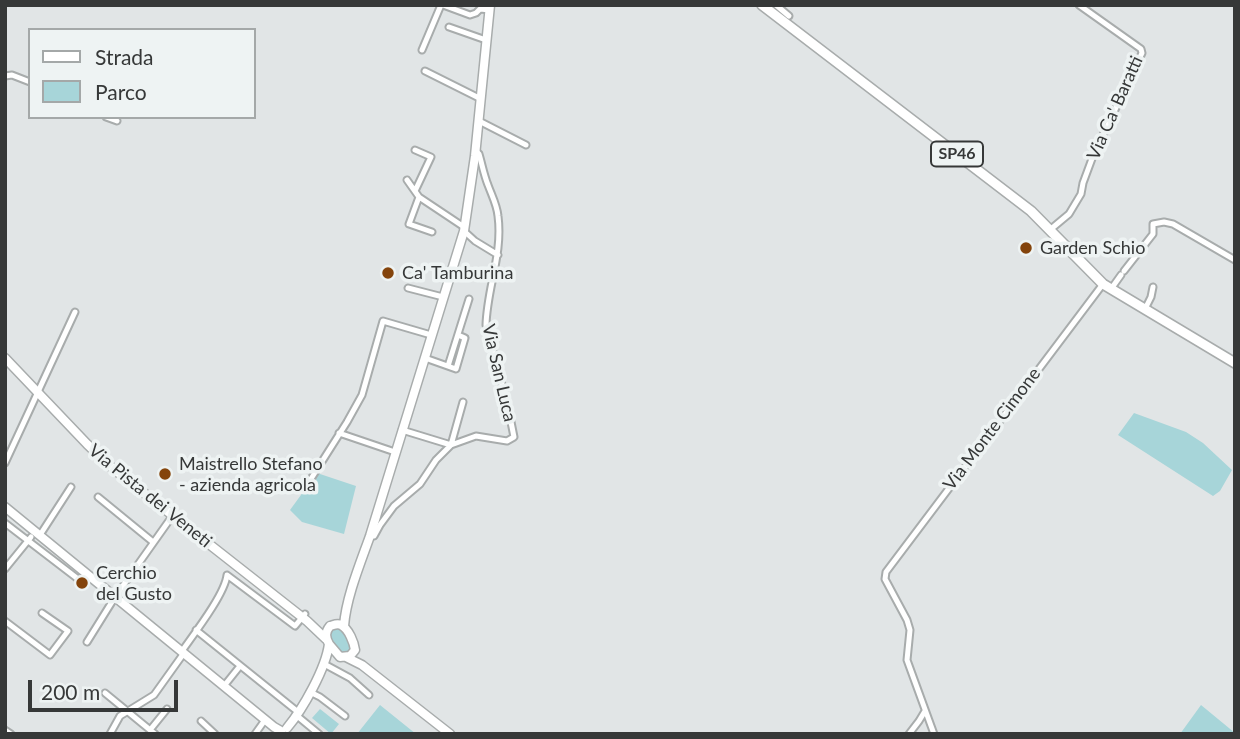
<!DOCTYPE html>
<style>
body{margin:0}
#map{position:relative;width:1240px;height:739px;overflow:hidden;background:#e1e5e6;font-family:Lato,sans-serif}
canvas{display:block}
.frame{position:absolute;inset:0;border:7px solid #363838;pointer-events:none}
.legend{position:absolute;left:28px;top:28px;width:228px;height:91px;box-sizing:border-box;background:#eef3f3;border:2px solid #a4a8a8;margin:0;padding:9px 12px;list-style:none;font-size:21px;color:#363838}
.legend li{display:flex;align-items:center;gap:14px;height:35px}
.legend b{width:35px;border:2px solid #a4a8a8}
.scale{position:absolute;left:28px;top:680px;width:150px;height:32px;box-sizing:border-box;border:4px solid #363838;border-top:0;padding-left:9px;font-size:21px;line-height:24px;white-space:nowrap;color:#363838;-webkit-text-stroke:5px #eef3f3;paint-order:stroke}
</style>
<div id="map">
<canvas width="1240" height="739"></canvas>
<div class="frame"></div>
<ul class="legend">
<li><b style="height:9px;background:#fff"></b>Strada</li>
<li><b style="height:19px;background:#a7d5d9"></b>Parco</li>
</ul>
<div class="scale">200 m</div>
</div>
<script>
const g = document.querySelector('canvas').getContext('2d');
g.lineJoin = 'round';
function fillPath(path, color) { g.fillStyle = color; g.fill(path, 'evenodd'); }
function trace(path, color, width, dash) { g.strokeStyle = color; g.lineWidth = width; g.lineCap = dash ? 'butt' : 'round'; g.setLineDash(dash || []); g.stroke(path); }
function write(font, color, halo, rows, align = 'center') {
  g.font = font + ' Lato,sans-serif'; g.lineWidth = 7; g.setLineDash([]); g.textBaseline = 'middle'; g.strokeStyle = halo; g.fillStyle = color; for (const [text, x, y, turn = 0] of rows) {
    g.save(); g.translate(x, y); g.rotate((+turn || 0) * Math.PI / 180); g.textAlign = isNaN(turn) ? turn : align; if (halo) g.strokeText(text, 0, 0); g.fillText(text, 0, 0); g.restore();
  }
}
fillPath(new Path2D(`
 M1134,413L1186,432L1203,443L1232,470L1220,491L1213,496L1118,435Z
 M317,473L356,486L344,534L302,522L290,510Z
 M332,628L340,629L350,643L351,648L348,652H340L330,638L329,633Z
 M380,705L416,734H357Z
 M1201,705L1235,733V734H1180Z
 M320,709L339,724L331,734L312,718Z`), '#a7d5d9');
const street = new Path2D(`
 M443,5L470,15L476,13L480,9L490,10
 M776,5L789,16
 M449,27L486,40
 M422,50L441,5
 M425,71L481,99
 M5,76L12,75L30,82
 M106,117L117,121
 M479,121L526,145
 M415,150L431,157L415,191
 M407,180L419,197L464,227
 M419,197L409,224L432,232
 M1051,229L1069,214L1081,194L1083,183L1093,156L1142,53L1141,49L1079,5
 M464,231L475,241L498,255
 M1124,271L1153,234V224L1164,222L1173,224L1235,260
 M408,288L443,297
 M1111,289L1121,275
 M1145,309L1151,297L1153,287
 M425,358L456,369L465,338L458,335
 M448,366L469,299
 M402,430L451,445L463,402
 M339,433L395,452
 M5,463L75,312
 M309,482L347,422L362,395L383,321L431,335
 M98,497L153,542
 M5,523L78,579
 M40,535L71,487
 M370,536H374L380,525L394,506L420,484L436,460L451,445L476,436L507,441L514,437L508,407L486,325C487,288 503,254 498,216C497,205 492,196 488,185C484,175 482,164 479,154L476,151
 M5,569L31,537
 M5,621L50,655L68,631L42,613
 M196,630L298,712
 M87,642L115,597L173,515
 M182,651C194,634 225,594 227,575L295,626L305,614
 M326,665L350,678L369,695
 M224,686L240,666
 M310,692L320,697L345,716
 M105,693L155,734
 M296,715L319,734
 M201,721L215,734
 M5,730L11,734
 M150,730L167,709
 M110,734L120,716L154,695L184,653
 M255,734L265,720
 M909,734L919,721L925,711
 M934,734L907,660L910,630L907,620L885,579L886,572L1103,284`);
const secondary = new Path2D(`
 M5,358L87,444L111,467L307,621L326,639
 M5,507L274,727L281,731
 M344,626C346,598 360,564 370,536L464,231L475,156L490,5
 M346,657L362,665L450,734
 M287,728C303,709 326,668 329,644C325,637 325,632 330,626C334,625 337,623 341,625C349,629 354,643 355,650L350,656L340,657L329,644`);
const primary = new Path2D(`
 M762,5L1031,211L1103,284L1235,363`);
trace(street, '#a8acac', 9);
trace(secondary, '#a8acac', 11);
trace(primary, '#a8acac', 12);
trace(street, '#fff', 5);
trace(secondary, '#fff', 8);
trace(primary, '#fff', 9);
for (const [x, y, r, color] of [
 [1026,248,7,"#84440c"],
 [388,273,7,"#84440c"],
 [165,474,7,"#84440c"],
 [82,583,7,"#84440c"]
]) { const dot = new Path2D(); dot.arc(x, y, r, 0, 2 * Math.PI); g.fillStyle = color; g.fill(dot); trace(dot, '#eef3f3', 2.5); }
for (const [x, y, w] of [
 [957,154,52]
]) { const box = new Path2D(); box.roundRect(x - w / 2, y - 12.5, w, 25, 5); g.fillStyle = '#eef3f3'; g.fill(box); trace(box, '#363838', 2); }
write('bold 16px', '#363838', null, [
 ["SP46",957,154]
]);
write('18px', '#363838', '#eef3f3', [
 ["Via Ca' Baratti",1115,108,-66],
 ["Via San Luca",499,373,77],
 ["Via Monte Cimone",992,429,-53],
 ["Via Pista dei Veneti",150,496,39]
]);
write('18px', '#363838', '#eef3f3', [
 ["Garden Schio",1040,248],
 ["Ca' Tamburina",402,273],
 ["Maistrello Stefano",179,464],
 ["- azienda agricola",179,485],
 ["Cerchio",96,573],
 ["del Gusto",96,594]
], 'left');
</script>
